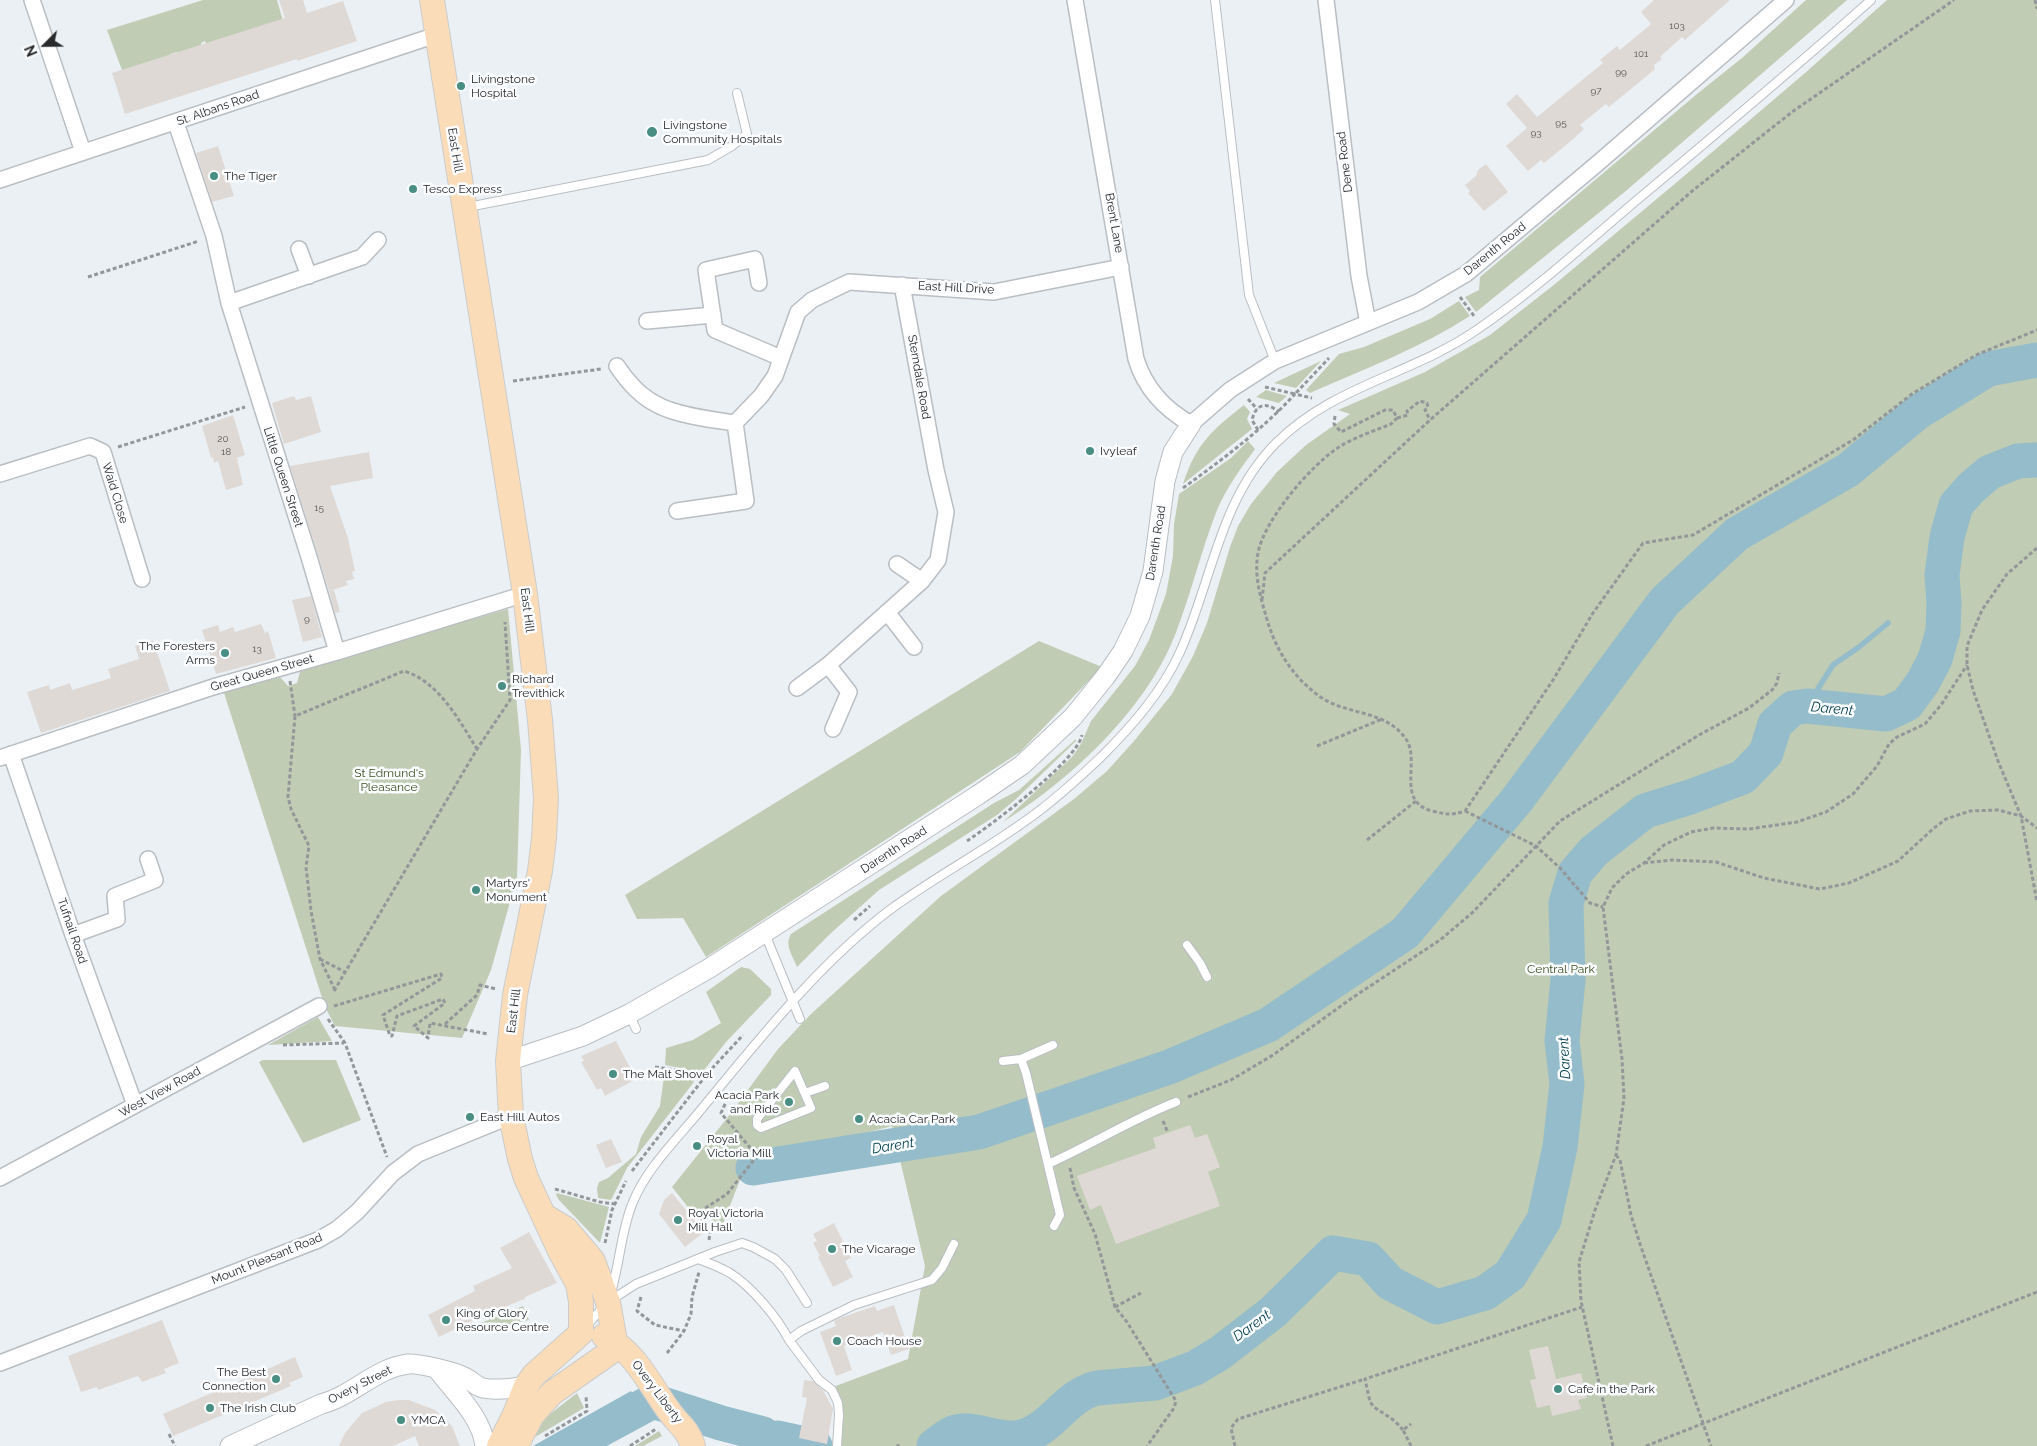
<!DOCTYPE html>
<style>
body{margin:0}
#map{position:relative;width:2037px;height:1446px;overflow:hidden;background:#ebf0f5;font-family:Raleway,sans-serif}
canvas{display:block}
.north{position:absolute;left:20px;top:20px;width:50px;height:50px;-webkit-text-stroke:4px #fbfdff;paint-order:stroke;rotate:247deg;font-size:14px;font-weight:700;line-height:20px;text-align:center;color:#282a2c}
.north::after{content:'';display:block;margin:auto;width:18px;height:22px;background:#282a2c;clip-path:polygon(50% 0,100% 100%,50% 72%,0 100%)}
</style>
<div id="map">
<canvas width="2037" height="1446"></canvas>
<div class="north">N</div>
</div>
<script>
const g = document.querySelector('canvas').getContext('2d');
g.lineJoin = 'round';
function fillPath(path, color) { g.fillStyle = color; g.fill(path, 'evenodd'); }
function trace(path, color, width, dash) { g.strokeStyle = color; g.lineWidth = width; g.lineCap = dash ? 'butt' : 'round'; g.setLineDash(dash || []); g.stroke(path); }
function write(font, color, halo, rows, align = 'center') {
  g.font = font + ' Raleway,sans-serif'; g.lineWidth = 5; g.setLineDash([]); g.textBaseline = 'middle'; g.strokeStyle = halo; g.fillStyle = color; for (const [text, x, y, turn = 0] of rows) {
    g.save(); g.translate(x, y); g.rotate((+turn || 0) * Math.PI / 180); g.textAlign = isNaN(turn) ? turn : align; if (halo) g.strokeText(text, 0, 0); g.fillText(text, 0, 0); g.restore();
  }
}
fillPath(new Path2D(`
 M203,0H277L283,21L213,63L205,41L201,43L202,47L180,62L177,52L170,54L176,73L122,70L107,30Z
 M1806,0H1847L1627,190L1476,312L1465,297L1479,290L1480,277L1697,94L1742,58Z
 M1887,0H2037V1446H839L833,1387L908,1359L925,1266L892,1126L746,1164L721,1229L704,1212L695,1216L672,1187L728,1117L778,1049L811,1014L941,896L1074,799L1107,771L1134,741L1172,694L1193,656L1207,623L1230,547L1238,526L1251,504L1277,472L1306,445L1350,414L1338,410L1425,372L1490,335L1555,284L1677,182L1805,73Z
 M1459,301L1470,316C1420,348 1365,369 1310,393L1306,390L1339,354L1364,347L1430,319Z
 M1321,361L1296,388L1274,383Z
 M1266,390L1287,396L1279,403L1256,397Z
 M1244,405L1250,412L1247,419L1252,429L1183,484C1196,444 1212,430 1244,405Z
 M1248,441L1255,449C1241,468 1227,487 1217,510C1201,551 1191,594 1175,635C1145,711 1070,780 1003,822L1072,757L1081,744L1091,721L1135,666L1149,640L1166,594L1173,556L1174,524L1179,494L1231,458Z
 M508,609L521,750L517,877L491,970L462,1038L335,1026L325,1007L224,693L279,676L288,686L297,683L301,668Z
 M1039,641L1102,667L1020,752L706,957L683,918L637,919L625,895Z
 M1076,739V741L1016,799L997,815L879,890L830,934L797,967C793,956 784,945 791,934L994,803L1019,790Z
 M741,967L750,969L771,989V995L726,1042L697,1079L685,1069L665,1065L666,1048L693,1040L721,1023L706,992Z
 M318,1017L332,1041L268,1045Z
 M263,1060H336L361,1120L303,1143L259,1062Z
 M665,1069L682,1073L694,1082L627,1168L611,1200L598,1198L597,1188L599,1182L608,1178L636,1154L641,1137L660,1106Z
 M557,1193L609,1207L600,1243L559,1200L556,1195Z
 M523,1306L529,1320L484,1330L481,1323Z
 M577,1393L584,1408L535,1437L545,1418Z
 M659,1431L662,1436L643,1446H635Z`), '#c0ccb3');
fillPath(new Path2D(`
 M631,1391L646,1413L590,1446H533Z`), '#94bcca');
trace(new Path2D(`
 M1807,706L1833,665L1859,647L1888,623`), '#94bcca', 5.5);
trace(new Path2D(`
 M753,1168L979,1132L1169,1067L1268,1025L1405,933L1516,801L1665,601L1737,534L1848,470L1918,412L1988,369L2037,360
 M778,1438L815,1446
 M570,1446L653,1401L721,1423L763,1434
 M934,1446C940,1442 946,1436 953,1433C975,1425 999,1444 1025,1436C1053,1427 1067,1395 1097,1388L1155,1383L1195,1368L1220,1353L1273,1312L1333,1253L1368,1259L1390,1283L1437,1307L1485,1293L1510,1275L1544,1220L1560,1147L1567,1084L1562,1041L1568,980L1566,903L1575,873L1594,851L1645,811L1690,797L1743,777L1766,753L1775,724L1793,708L1807,706L1886,714L1907,704L1923,682L1935,659L1943,631L1944,603L1942,575L1947,537L1956,505L1971,488L1990,472L2018,461L2037,460`), '#94bcca', 35);
fillPath(new Path2D(`
 M279,0H303L307,13L343,1L357,41L297,61V59L125,114L112,73L285,18Z
 M1654,0H1730L1685,40L1682,37L1660,57L1662,59L1654,65L1655,69L1648,75L1609,107L1606,104L1580,125L1584,129L1571,141L1544,163L1541,160L1528,171L1506,146L1527,128L1506,104L1517,94L1537,117L1603,63L1600,60L1617,46L1620,50L1651,24L1641,12Z
 M218,146L234,196L212,202L196,153Z
 M1486,164L1508,192L1484,211L1468,193L1470,191L1465,185L1476,176L1478,170Z
 M294,396L296,400L311,396L321,432L284,444L272,403Z
 M233,415L245,455L237,458L243,485L226,490L218,461L214,463L213,457L211,458L202,426Z
 M369,452L373,478L330,486L348,538L355,571L352,572L354,579L346,581L348,585L329,591L290,466Z
 M334,590L340,612L335,613L329,591Z
 M311,596L322,637L303,642L292,600Z
 M261,624L265,633L268,631L276,658L216,674L202,630L218,625L220,632L233,627L235,632Z
 M153,640L170,691L41,733L27,692L49,685L50,690L70,683L72,690L111,678L108,669L139,659L135,646Z
 M616,1041L636,1079L605,1096L601,1088L597,1090L581,1062L584,1061L581,1056Z
 M1190,1125L1195,1138L1207,1134L1220,1167L1208,1172L1220,1206L1116,1244L1101,1205L1090,1210L1077,1176L1156,1148L1153,1138Z
 M611,1139L622,1162L606,1168L596,1145Z
 M672,1193L704,1232L685,1247L659,1214L664,1200Z
 M834,1223L851,1258L845,1261L853,1277L833,1287L818,1257L820,1256L813,1243L817,1241L813,1234Z
 M529,1232L557,1283L525,1297V1299L486,1314L439,1337L428,1315L475,1291L473,1286L512,1268L500,1248Z
 M894,1305L909,1349L891,1355L883,1332L844,1346L852,1370L836,1376L820,1332L836,1326L834,1321L840,1318L875,1306L877,1311Z
 M162,1320L179,1363L164,1369L166,1373L142,1382L138,1376L98,1390L97,1387L81,1392L68,1356Z
 M1548,1346L1556,1379L1581,1373L1587,1398L1578,1400L1581,1409L1552,1416L1550,1405L1537,1408L1530,1380L1536,1379L1529,1350Z
 M295,1357L303,1377L289,1383L291,1386L173,1436L163,1414Z
 M804,1380L813,1381L823,1390L833,1409L827,1444L799,1438L807,1398L802,1397Z
 M398,1400H409L435,1410L452,1426L460,1446H419L415,1436L393,1446H339L345,1433L362,1413L386,1402Z`), '#dfd9d5');
const service = new Path2D(`
 M1215,0L1249,295L1275,361
 M468,207L708,160L732,146L747,134L737,93
 M765,934L800,1019
 M1187,945L1200,963L1207,977
 M629,1014L636,1029
 M1021,1059L1053,1045
 M1003,1061L1021,1059L1026,1073L1060,1215L1054,1226
 M795,1071L811,1108L761,1128L757,1125V1119Z
 M805,1093L825,1086
 M1048,1164C1091,1145 1132,1119 1176,1102
 M698,1259C709,1263 720,1267 730,1273C752,1287 777,1317 789,1340
 M611,1292C620,1263 621,1230 633,1202C647,1168 676,1140 699,1112C757,1042 818,964 891,909C939,874 992,847 1039,811C1061,794 1082,775 1102,756C1132,726 1162,692 1180,652C1212,582 1219,500 1276,443C1334,385 1412,375 1478,329C1534,291 1585,244 1637,200C1716,134 1795,68 1871,0
 M586,1326L608,1302L636,1284L715,1252L742,1243L753,1247L775,1259L786,1270L807,1303
 M837,1446L839,1415L838,1403L832,1390L819,1380L789,1340L801,1331L854,1305L932,1280L942,1268L954,1244`);
const minor = new Path2D(`
 M32,0L83,152
 M1075,0L1136,359C1145,388 1164,409 1191,424L1230,390L1275,361L1418,302L1466,274L1598,163L1786,0
 M1326,0L1359,276L1368,323
 M176,123L214,236L229,303L309,557L337,652
 M0,180L436,35
 M299,249L309,276
 M759,283L755,259L706,270L715,330L781,358
 M229,303L362,257L378,240
 M647,321L713,315
 M617,366C627,381 640,396 656,404C674,415 714,420 735,423L761,396L775,376L798,312L812,300L849,282L994,292L1121,267
 M0,474L90,446L103,452L142,579
 M677,511L746,501L735,423
 M897,564L922,581
 M887,612L914,647
 M797,688L828,665
 M833,729L849,692L828,665L922,581L938,560L946,512L936,470L902,285
 M11,754L73,935L135,1105
 M0,758L213,687L337,652L525,594
 M73,935L117,919L115,896L155,880L148,859
 M0,1178L319,1006
 M0,1363L318,1240L337,1229L357,1212L393,1173L418,1154L511,1116`);
const tertiary = new Path2D(`
 M508,1061L583,1036L629,1014L708,969L978,795L1022,765L1073,717L1106,676L1123,651L1140,616L1153,571L1165,481L1173,452L1191,424
 M438,1370C455,1393 482,1417 485,1446
 M230,1446L321,1404C353,1396 375,1368 408,1364C418,1363 455,1372 464,1377C471,1380 475,1386 483,1388C497,1391 512,1388 526,1386`);
const primary = new Path2D(`
 M432,0L525,594L540,720L546,798L544,838L540,871L515,995L508,1061L511,1116L520,1159L526,1178L560,1251L578,1284L581,1302V1333
 M604,1336C635,1351 650,1385 669,1411C678,1424 688,1429 693,1446
 M499,1446L515,1414L526,1386L534,1375L581,1333
 M516,1446L532,1415L552,1393L612,1351L615,1341L608,1302L593,1261L566,1229L546,1217`);
trace(service, '#b9bec3', 10);
trace(minor, '#b9bec3', 18);
trace(tertiary, '#b9bec3', 21);
trace(primary, '#cbcccc', 26);
trace(new Path2D(`
 M2035,0L2037,9
 M88,277L199,241
 M1460,297L1474,316
 M513,381L601,369
 M1265,387L1295,394L1329,358
 M1248,399L1257,409
 M1335,416L1334,424L1341,432L1385,410H1393L1397,418L1391,424C1374,431 1355,437 1339,447C1311,465 1264,520 1258,553C1254,574 1260,596 1266,616C1275,649 1292,676 1319,696C1347,716 1385,709 1406,739C1421,761 1395,801 1432,811C1446,814 1451,816 1465,811L1553,680L1593,613L1643,543L1693,535L1853,440L1912,394L1976,355L2037,330
 M1397,418L1408,415L1407,411L1420,401L1427,403L1428,407L1425,410L1430,420
 M1258,430L1252,420C1256,403 1267,402 1279,412
 M118,447L245,407
 M1183,488C1223,459 1262,430 1295,394L1312,398
 M2037,548L2007,574L1982,610L1967,646V665L1973,690L1998,761L2021,816L2037,902
 M1262,600L1265,573L1430,420L1691,192L1792,112L1954,0
 M290,681L295,716
 M1317,746L1382,719
 M1465,811L1536,846L1560,868L1590,903L1603,907
 M1367,840L1416,801
 M967,841C991,825 1077,761 1082,735
 M1644,863L1672,860L1716,862L1764,878L1820,889L1849,883L1898,861L1934,828L1946,819L1970,811L1998,810L2021,816L2037,828
 M854,920L870,906
 M320,959L345,972
 M335,990L320,959L311,911L306,867L309,846L291,809L288,797L295,716L404,671C438,681 459,720 477,749
 M334,991L477,749L510,700L505,622
 M334,1006L441,974L442,978L383,1015L390,1036H392L397,1016L443,999L445,1003L414,1026L428,1038L430,1023L488,1034
 M328,1019L345,1043L387,1157
 M445,1024L477,995L480,985L496,989
 M283,1045L344,1043
 M655,1067L685,1071L695,1080L705,1075
 M1188,1097L1231,1080L1273,1055L1352,998L1440,940L1472,913L1560,821L1699,735L1749,708L1772,690L1777,683L1779,673
 M1163,1121L1168,1133
 M1616,1155L1620,1160L1631,1215L1640,1244L1711,1446
 M1070,1168L1074,1188L1095,1234L1115,1307L1127,1322L1176,1401L1174,1408L1147,1446
 M632,1171L707,1074L743,1035
 M555,1189L600,1202L615,1204
 M709,1240L710,1233L698,1213L727,1194L757,1156L721,1113L726,1102
 M605,1243L612,1210L626,1181
 M641,1297L637,1311L655,1325L684,1331
 M1115,1307L1141,1293
 M667,1353L684,1331L691,1314L692,1297L699,1272
 M1403,1430L1395,1421L1374,1407L1370,1402L1365,1379L1582,1307
 M169,1434L175,1446
 M545,1436L587,1411L586,1396
 M898,1444V1446
 M630,1446L656,1429
 M1235,1446L1231,1428L1238,1419L1365,1379
 M1411,1446L1403,1430L1411,1424
 M1613,1446L1581,1301L1579,1262L1595,1210L1616,1155L1624,1098L1622,1059L1603,907L1612,888L1626,874L1644,863L1664,845L1691,832L1713,828L1749,829L1797,822L1826,812L1853,794L1877,766L1889,744L1897,737L1925,724L1941,705L1967,665
 M1646,1446L2037,1292`), '#93979a', 3, [4, 2.5]);
trace(service, '#fff', 8);
trace(minor, '#fff', 15);
trace(tertiary, '#fff', 19);
trace(primary, '#faddb8', 24);
for (const [x, y, r, color] of [
 [461,86,5,"#498e83"],
 [652,132,6,"#498e83"],
 [214,176,5,"#498e83"],
 [413,189,5,"#498e83"],
 [1090,451,5,"#498e83"],
 [225,653,5,"#498e83"],
 [502,686,5,"#498e83"],
 [476,890,5,"#498e83"],
 [613,1074,5,"#498e83"],
 [789,1102,5,"#498e83"],
 [470,1117,5,"#498e83"],
 [859,1119,5,"#498e83"],
 [697,1146,5,"#498e83"],
 [678,1220,5,"#498e83"],
 [832,1249,5,"#498e83"],
 [446,1320,5,"#498e83"],
 [837,1341,5,"#498e83"],
 [276,1379,5,"#498e83"],
 [1558,1389,5,"#498e83"],
 [210,1408,5,"#498e83"],
 [401,1420,5,"#498e83"]
]) { const dot = new Path2D(); dot.arc(x, y, r, 0, 2 * Math.PI); g.fillStyle = color; g.fill(dot); trace(dot, '#fbfdff', 2); }
write('10px', '#565656', null, [
 ["103",1677,26],
 ["101",1641,54],
 ["99",1621,72],
 ["97",1596,91],
 ["95",1561,123],
 ["93",1536,133],
 ["20",223,439],
 ["18",226,452],
 ["15",319,508],
 ["9",307,619],
 ["13",257,649]
]);
write('12px', '#282a2c', '#fbfdff', [
 ["Livingstone",471,79],
 ["Hospital",471,93],
 ["Livingstone",663,125],
 ["Community Hospitals",663,139],
 ["The Tiger",224,176],
 ["Tesco Express",423,189],
 ["Ivyleaf",1100,451],
 ["The Foresters",215,646,"right"],
 ["Arms",215,660,"right"],
 ["Richard",512,679],
 ["Trevithick",512,693],
 ["Martyrs'",486,883],
 ["Monument",486,897],
 ["The Malt Shovel",623,1074],
 ["Acacia Park",779,1095,"right"],
 ["and Ride",779,1109,"right"],
 ["East Hill Autos",480,1117],
 ["Acacia Car Park",869,1119],
 ["Royal",707,1139],
 ["Victoria Mill",707,1153],
 ["Royal Victoria",688,1213],
 ["Mill Hall",688,1227],
 ["The Vicarage",842,1249],
 ["King of Glory",456,1313],
 ["Resource Centre",456,1327],
 ["Coach House",847,1341],
 ["The Best",266,1372,"right"],
 ["Connection",266,1386,"right"],
 ["Cafe in the Park",1568,1389],
 ["The Irish Club",220,1408],
 ["YMCA",411,1420]
], 'left');
write('12px', '#282a2c', '#fbfdff', [
 ["St. Albans Road",218,108,-19],
 ["East Hill",455,150,81],
 ["Dene Road",1345,162,-97],
 ["Brent Lane",1114,223,80],
 ["Darenth Road",1495,249,-39],
 ["East Hill Drive",956,288,3],
 ["Sterndale Road",919,377,80],
 ["Little Queen Street",283,477,72],
 ["Waid Close",115,493,73],
 ["Darenth Road",1156,543,-81],
 ["East Hill",527,610,83],
 ["Great Queen Street",262,673,-16],
 ["Darenth Road",894,850,-33],
 ["Tufnail Road",72,931,71],
 ["East Hill",514,1011,-83],
 ["West View Road",160,1092,-29],
 ["Mount Pleasant Road",267,1259,-22],
 ["Overy Street",360,1385,-27],
 ["Overy Liberty",657,1392,53]
]);
write('12px', '#3c4f1e', '#fbfdff', [
 ["St Edmund's",389,773],
 ["Pleasance",389,787],
 ["Central Park",1561,969]
]);
write('italic 14px', '#084353', '#fbfdff', [
 ["Darent",1832,709,5],
 ["Darent",1565,1058,-93],
 ["Darent",893,1146,-9],
 ["Darent",1252,1326,-36]
]);
</script>
